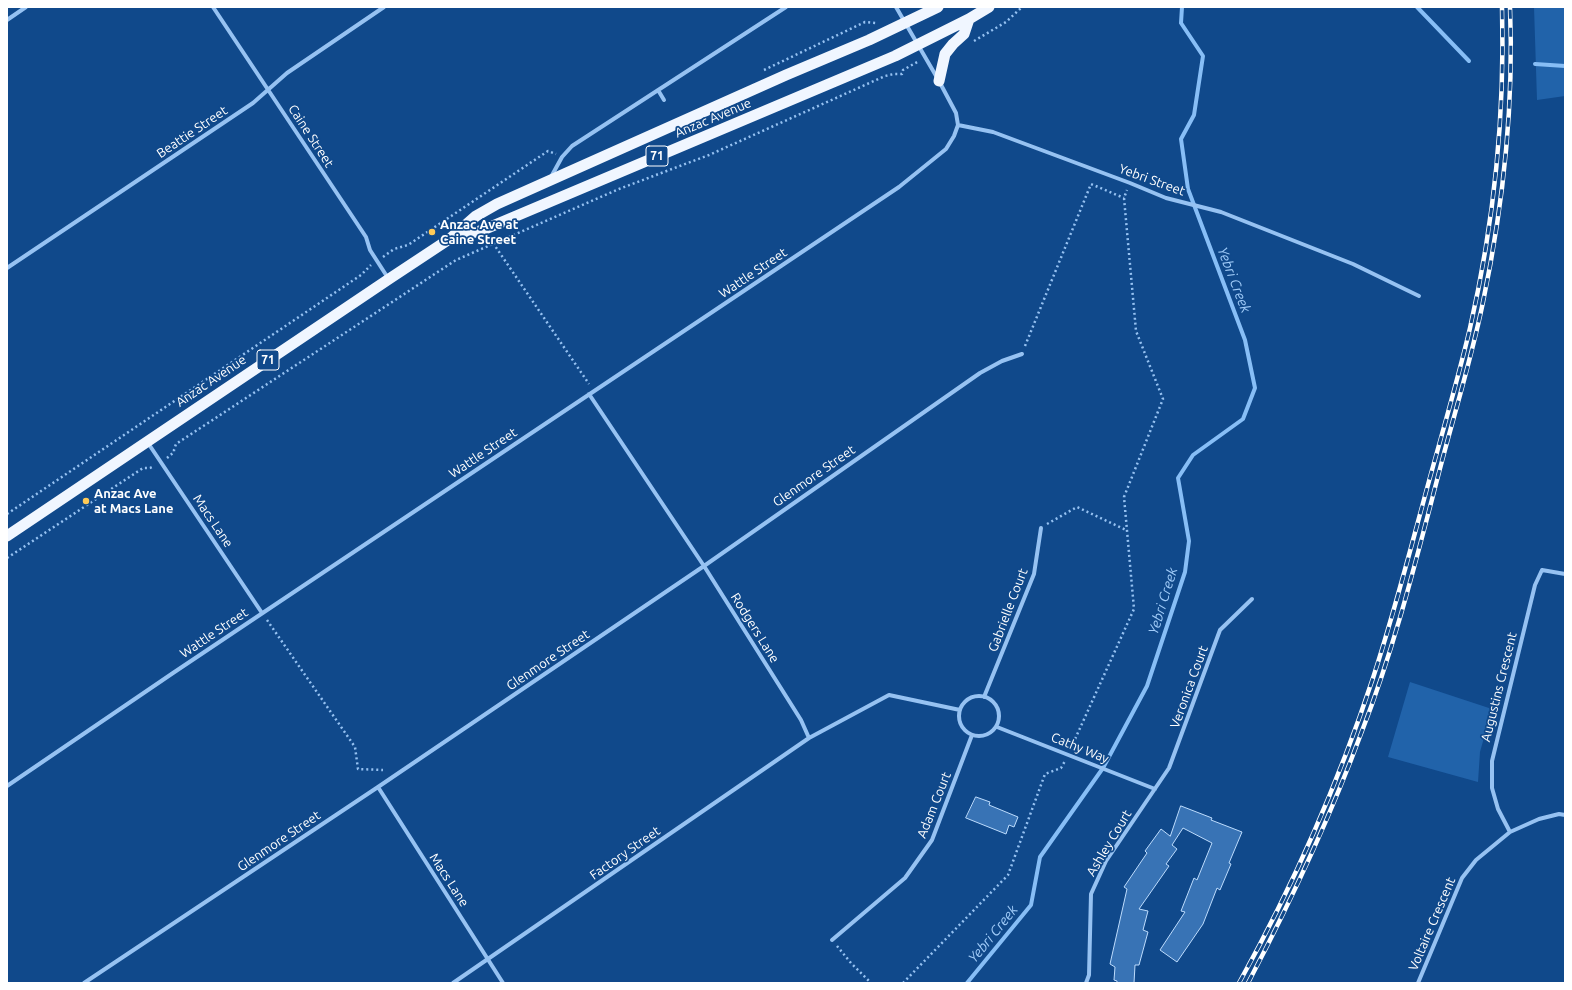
<!DOCTYPE html>
<style>
body{margin:0}
#map{position:relative;width:1572px;height:990px;overflow:hidden;background:#10498b;font-family:Ubuntu,sans-serif}
canvas{display:block}
.frame{position:absolute;inset:0;border:8px solid #fff;pointer-events:none}
</style>
<div id="map">
<canvas width="1572" height="990"></canvas>
<div class="frame"></div>
</div>
<script>
const g = document.querySelector('canvas').getContext('2d');
g.lineJoin = 'round';
function fillPath(path, color) { g.fillStyle = color; g.fill(path, 'evenodd'); }
function trace(path, color, width, dash) { g.strokeStyle = color; g.lineWidth = width; g.lineCap = dash ? 'butt' : 'round'; g.setLineDash(dash || []); g.stroke(path); }
function write(font, color, halo, rows, align = 'center') {
  g.font = font + ' Ubuntu,sans-serif'; g.lineWidth = 3.5; g.setLineDash([]); g.textBaseline = 'middle'; g.strokeStyle = halo; g.fillStyle = color; for (const [text, x, y, turn = 0] of rows) {
    g.save(); g.translate(x, y); g.rotate((+turn || 0) * Math.PI / 180); g.textAlign = isNaN(turn) ? turn : align; if (halo) g.strokeText(text, 0, 0); g.fillText(text, 0, 0); g.restore();
  }
}
fillPath(new Path2D(`
 M1534,7H1565V96L1537,100Z
 M1410,682L1492,709L1480,752L1478,782L1388,757Z`), '#2163aa');
trace(new Path2D(`
 M1417,7L1469,61
 M1535,64L1565,66
 M967,983L1031,905L1040,857L1103,768L1147,686L1185,572L1189,541L1178,478L1193,455L1243,419L1255,388L1245,340L1188,189L1181,139L1194,115L1203,56L1181,23L1182,7`), '#87bef6', 4);
const building = new Path2D(`
 M976,797L990,802L989,805L1018,817L1014,827L1009,825L1006,834L966,818Z
 M1181,806L1212,818L1211,820L1242,832L1229,863L1231,864L1220,890L1217,888L1203,924L1177,962L1160,950L1185,912L1181,911L1194,878L1197,880L1212,843L1183,828L1172,845L1177,849L1166,864L1169,866L1139,909L1148,911L1143,930L1148,932L1139,965H1135L1134,983H1117V981L1114,980L1115,967L1110,964L1127,889L1124,887L1147,853L1145,851L1161,829L1170,836Z`);
fillPath(building, '#3873b5');
trace(building, '#bddcfd', 1);
trace(new Path2D(`
 M974,41L1006,22L1022,7
 M764,70L865,22L876,23
 M493,243L589,384
 M383,257L394,249L408,245L548,151L556,154
 M1025,346L1091,184L1124,198
 M167,458L174,452V450L176,444L456,260L619,189L709,155L885,76L894,74H902L903,70L919,61
 M7,514L361,275L371,265
 M1047,524L1077,507L1126,530
 M7,558L143,468H150L154,466
 M267,620L355,747L358,769L383,770
 M1071,748L1134,609L1124,497L1163,399L1136,331L1124,198L1127,190
 M837,946L851,963L871,983
 M903,983L1008,875L1045,774L1061,768L1065,761`), '#96c2f2', 2.5, [2, 3]);
trace(new Path2D(`
 M213,7L366,237L370,250L388,278
 M896,7L939,81L956,113L958,125
 M7,20L26,7
 M658,90L664,100
 M958,125L993,132L1130,183L1166,198L1221,212L1353,264L1419,296
 M551,177L562,157L572,146L786,7
 M7,268L253,103L287,73L384,7
 M589,394L704,566L801,720L809,738
 M148,443L262,613
 M959 716a20 20 0 1 1 40 0a20 20 0 1 1-40 0Z
 M984,697L1034,574L1041,528
 M997,727L1155,789
 M7,786L173,673L899,187L946,149L954,136L958,125
 M378,787L503,983
 M1510,832L1498,809L1492,788V761L1535,585L1542,570L1565,574
 M832,940L905,878L932,840L972,735
 M84,983L378,787L704,566L980,373L1002,361L1022,354
 M453,983L809,738L889,695L960,710
 M1086,983L1089,975L1091,894L1106,861L1169,768L1220,630L1252,599
 M1418,983L1462,878L1476,860L1510,832L1539,819L1559,814L1565,815`), '#96c2f2', 4);
trace(new Path2D(`
 M939,81L945,54L953,44L964,34L969,19
 M454,238L483,230L895,56L969,19L989,7
 M7,536L389,279L451,238L476,216L497,204L786,75L869,40L938,7`), '#f0f6ff', 11);
const rail = new Path2D(`
 M1239,983C1293,886 1338,784 1373,678C1394,614 1411,547 1429,481C1443,430 1458,379 1470,328C1494,223 1505,115 1502,7
 M1248,983C1291,901 1330,818 1362,731C1396,644 1418,552 1442,461C1456,408 1472,356 1483,302C1503,206 1514,106 1510,7`);
trace(rail, '#fff', 4.5);
trace(rail, '#10498b', 3, [9]);
for (const [x, y, r, color] of [
 [432,232,4,"#ffca57"],
 [86,501,4,"#ffca57"]
]) { const dot = new Path2D(); dot.arc(x, y, r, 0, 2 * Math.PI); g.fillStyle = color; g.fill(dot); trace(dot, '#10498b', 1.5); }
for (const [x, y, w] of [
 [657,156,22],
 [268,360,22]
]) { const box = new Path2D(); box.roundRect(x - w / 2, y - 10, w, 20, 3); g.fillStyle = '#10498b'; g.fill(box); trace(box, '#fff', 1); }
write('bold 12px', '#fff', null, [
 ["71",657,156],
 ["71",268,360]
]);
write('13px', '#fff', '#10498b', [
 ["Anzac Avenue",713,118,-23],
 ["Beattie Street",192,132,-34],
 ["Caine Street",311,136,57],
 ["Yebri Street",1152,180,20],
 ["Wattle Street",753,273,-34],
 ["Anzac Avenue",211,381,-34],
 ["Wattle Street",483,453,-34],
 ["Glenmore Street",814,476,-35],
 ["Macs Lane",213,521,56],
 ["Gabrielle Court",1008,610,-69],
 ["Rodgers Lane",755,628,58],
 ["Wattle Street",214,633,-34],
 ["Glenmore Street",548,660,-34],
 ["Veronica Court",1189,687,-70],
 ["Augustins Crescent",1499,687,-76],
 ["Cathy Way",1080,748,22],
 ["Adam Court",934,805,-68],
 ["Glenmore Street",279,841,-34],
 ["Ashley Court",1109,843,-59],
 ["Factory Street",625,853,-35],
 ["Macs Lane",449,880,57],
 ["Voltaire Crescent",1432,924,-67]
]);
write('bold 13px', '#fff', '#10498b', [
 ["Anzac Ave at",440,225],
 ["Caine Street",440,240],
 ["Anzac Ave",94,494],
 ["at Macs Lane",94,509]
], 'left');
write('italic 14px', '#a1ccf9', '#10498b', [
 ["Yebri Creek",1234,280,69],
 ["Yebri Creek",1163,601,-73],
 ["Yebri Creek",993,934,-51]
]);
</script>
